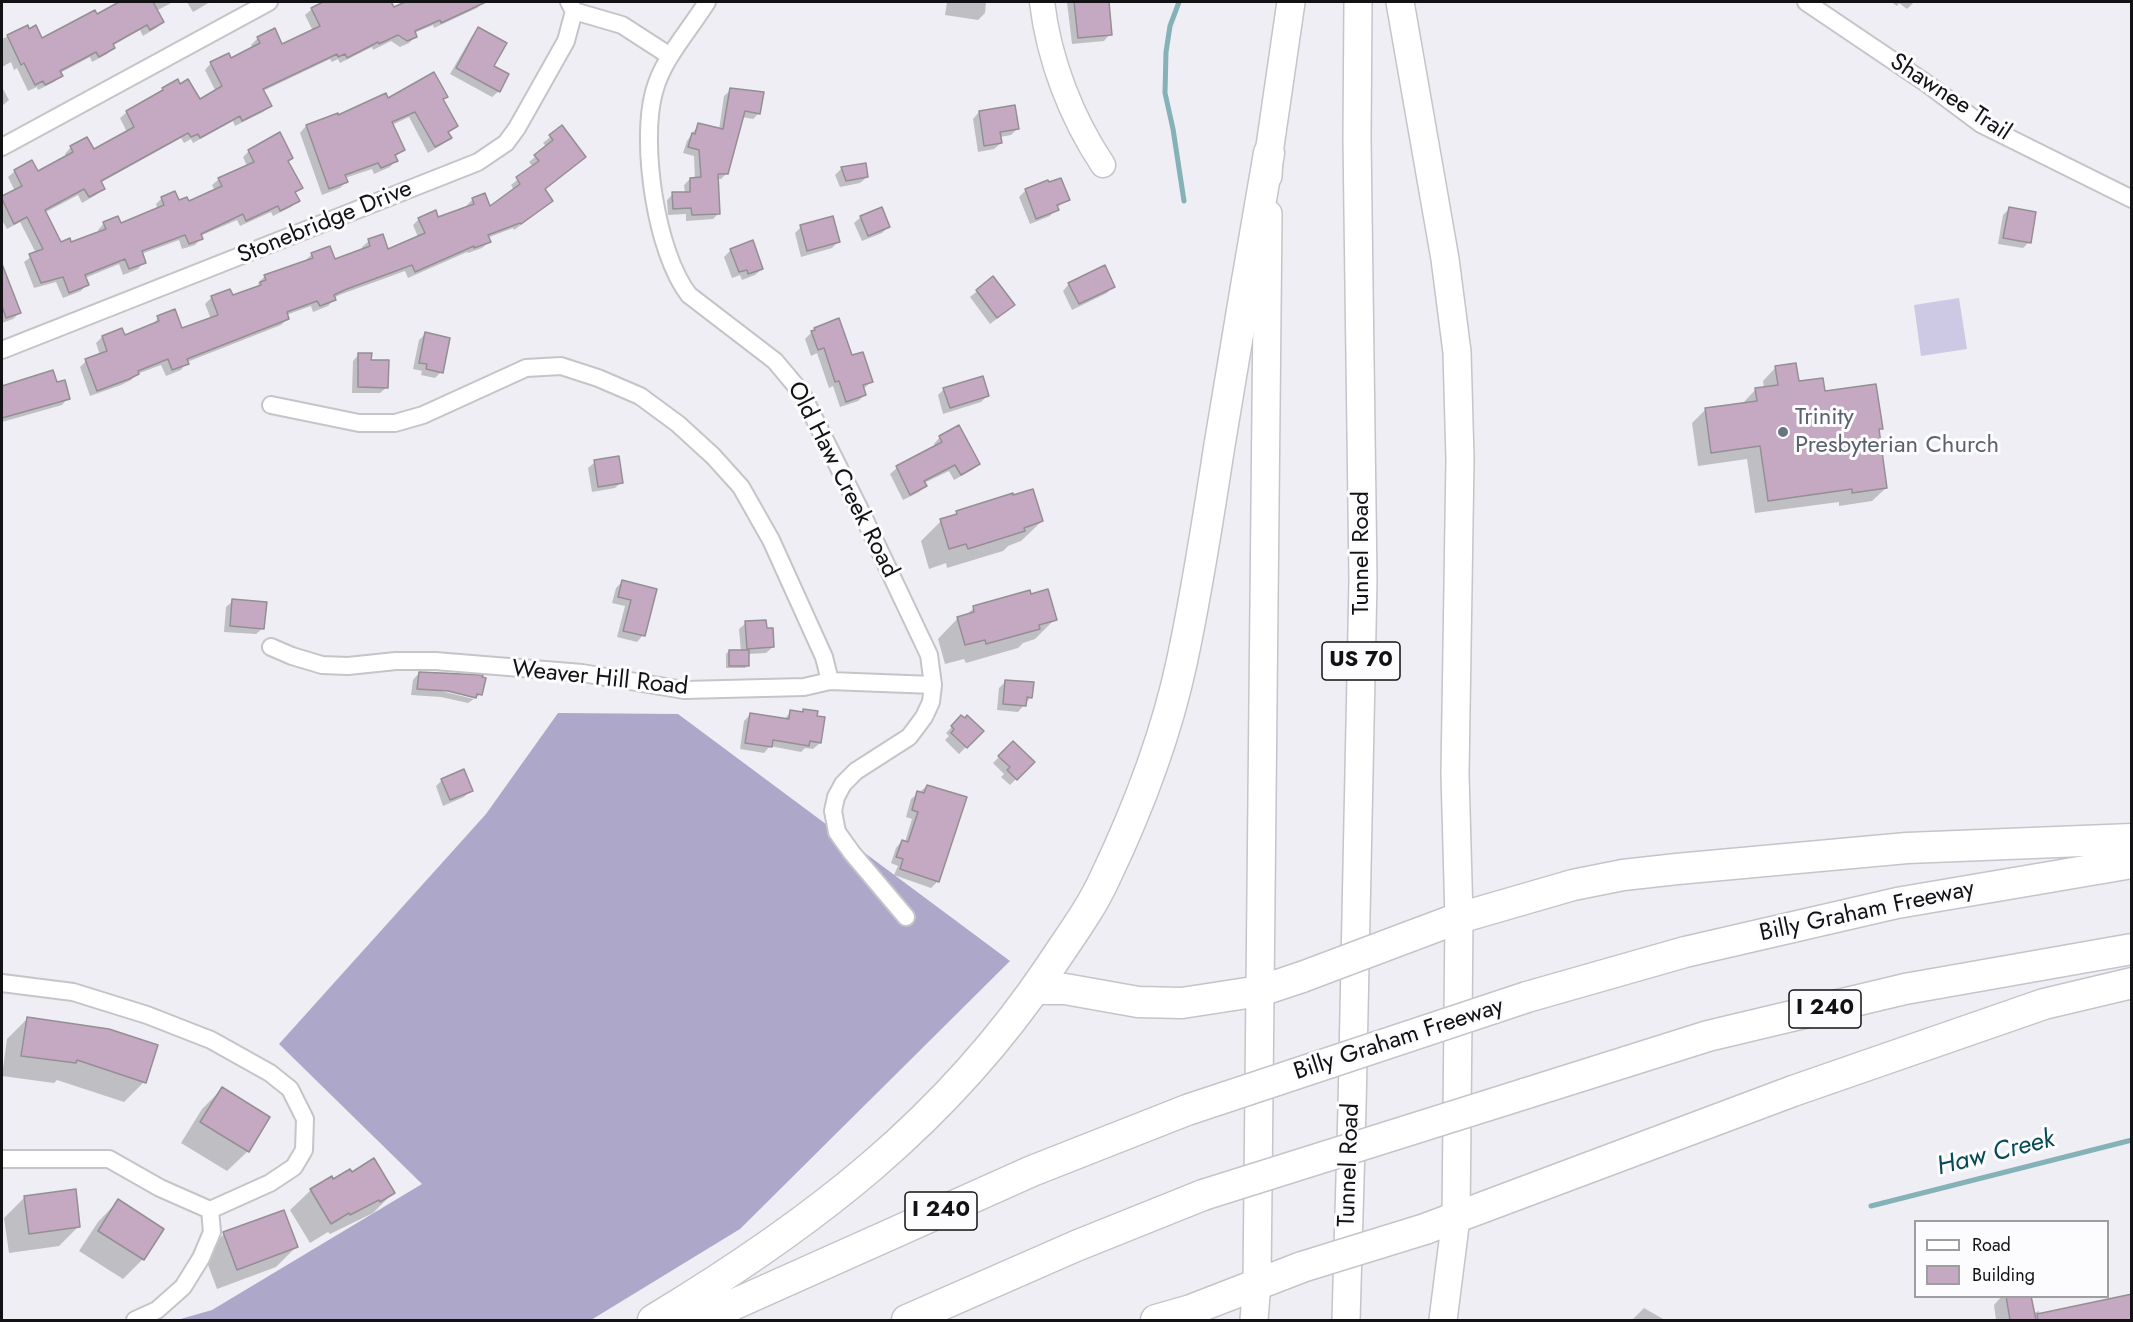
<!DOCTYPE html>
<style>
body{margin:0}
#map{position:relative;width:2133px;height:1322px;overflow:hidden;background:#efeef4;font-family:Jost,sans-serif}
canvas{display:block}
.frame{position:absolute;inset:0;border:3px solid #121214;pointer-events:none}
.legend{position:absolute;left:1914px;top:1220px;width:195px;height:78px;box-sizing:border-box;background:#fcfcfe;border:2px solid #9e9ea0;margin:0;padding:8px 10px;list-style:none;font-size:18px;color:#121214}
.legend li{display:flex;align-items:center;gap:12px;height:30px}
.legend b{width:30px;border:2px solid #9e9ea0}
</style>
<div id="map">
<canvas width="2133" height="1322"></canvas>
<div class="frame"></div>
<ul class="legend">
<li><b style="height:8px;background:#fff"></b>Road</li>
<li><b style="height:16px;background:#c5a8c2"></b>Building</li>
</ul>
</div>
<script>
const g = document.querySelector('canvas').getContext('2d');
g.lineJoin = 'round';
function fillPath(path, color) { g.fillStyle = color; g.fill(path, 'evenodd'); }
function trace(path, color, width, dash) { g.strokeStyle = color; g.lineWidth = width; g.lineCap = dash ? 'butt' : 'round'; g.setLineDash(dash || []); g.stroke(path); }
function write(font, color, halo, rows, align = 'center') {
  g.font = font + ' Jost,sans-serif'; g.lineWidth = 6; g.setLineDash([]); g.textBaseline = 'middle'; g.strokeStyle = halo; g.fillStyle = color; for (const [text, x, y, turn = 0] of rows) {
    g.save(); g.translate(x, y); g.rotate((+turn || 0) * Math.PI / 180); g.textAlign = isNaN(turn) ? turn : align; if (halo) g.strokeText(text, 0, 0); g.fillText(text, 0, 0); g.restore();
  }
}
fillPath(new Path2D(`
 M1959,298L1967,349L1921,356L1914,305Z`), '#cdc8e3');
fillPath(new Path2D(`
 M558,713L678,714L1010,961L740,1229L591,1320H177L212,1310L422,1184L279,1044L486,814Z`), '#ada7c9');
fillPath(new Path2D(`
 M122,2H173L156,11L162,22L156,28L143,36L140,30L112,46L113,48L107,54L92,62L90,57L60,73L61,76L54,82L38,90L37,87L28,91L17,68L14,70L11,62L2,67V39L27,27L28,31L42,40L96,16Z
 M187,2H210L193,12Z
 M334,2H390L393,9L408,2H483L477,8L434,28L433,25L414,33L416,36L409,43L400,47L391,41L373,50L372,47L340,63L338,59L332,62L330,59L263,91L270,106L263,112L235,126L233,121L193,143L191,139L184,143L181,138L100,183L103,188L96,195L82,203L78,195L44,213L60,244H71L99,233L98,230L104,223L120,225L158,210L156,204L162,198L188,204L215,191L212,185L219,179L247,166L243,157L249,151L292,158L287,162L301,188L294,194L298,200L291,207L273,216L271,212L240,226L237,220L200,236L201,238L195,245L182,249L179,240L141,254L144,262L138,269L123,275L119,264L85,278L87,284L81,291L63,298L56,282L34,288L24,262L36,253L20,222L7,229L3,222L2,223V197L15,191L8,177L15,171L37,173L67,157L65,154L71,147L93,151L127,132L120,118L127,112L158,95L163,89L180,86L199,101L216,92L205,70L211,63L231,60L253,48L251,45L258,38L274,30L282,46L313,31L305,15L312,9Z
 M947,2H986L985,13L978,20L945,15Z
 M1067,2H1107L1110,34L1104,41L1072,44Z
 M1891,2H1914L1907,9L1899,3L1897,6Z
 M478,29L492,66L499,91L492,97L450,74L472,36Z
 M2,87L9,100L2,106Z
 M731,90L759,113L753,119L742,117L727,173L721,179H717L719,213L713,219L686,221V214L668,215L667,200L673,194L685,193L684,185L690,179H695L694,156L683,153L687,141L699,124L719,130L724,96Z
 M446,96L442,100L456,126L448,133L450,138L443,144L428,153L409,117L392,125L403,150L395,157L396,160L390,167L374,174L372,169L345,178L346,182L340,188L322,195L300,133L306,126L387,100Z
 M979,112L1017,129L1011,135L1000,137L1001,143L994,149L978,152L973,119Z
 M562,127L584,157L544,190L551,201L545,207L514,230L513,228L487,238L489,242L482,248L468,253L467,252L408,278L405,271L339,295L334,298V299L328,306L313,312L311,306L286,315L288,318L281,325L187,362L181,370L166,376L161,365L137,374L131,380L121,385L90,396L80,367L86,361L100,355L96,343L102,337H124L152,326L158,318L182,330L211,319L205,304L211,298L230,291L232,297L257,288L259,285L258,283L265,276L305,261L311,255L330,248L335,261L363,250L362,247L369,241L387,251L418,237L413,225L419,219H438L467,208V205L473,199L489,208L514,190L511,185L533,167L529,162L547,147L543,143Z
 M865,165L867,177L860,183L840,187L835,175L841,169Z
 M1026,190L1068,200L1056,208L1050,216L1030,224L1019,197Z
 M2009,209L2029,242L2023,248L1998,244L2003,215Z
 M861,217L888,227L882,233L862,241L854,223Z
 M801,227L838,242L832,248L801,257L795,233Z
 M731,250L762,269L755,275L742,280L740,275L732,278L724,257Z
 M4,272L20,312L13,319L2,323V273Z
 M993,278L1007,311L990,324L970,297Z
 M1069,284L1113,286L1107,293L1072,310L1063,291Z
 M815,329L852,357L871,382L863,389L865,395L858,401L840,407L833,386L829,388L817,353L811,356L805,339Z
 M425,334L441,372L435,378L421,375L422,371L413,369L419,340Z
 M359,354L370,361L387,387L380,393H352L353,361Z
 M1776,367L1797,383L1823,393L1881,428L1878,431L1886,488L1872,501L1839,506V502L1755,513L1747,459L1698,466L1692,423L1706,409L1743,403L1756,389L1764,388L1763,381Z
 M27,381L68,398L62,405L2,422V388Z
 M944,389L988,395L981,402L943,414L938,395Z
 M940,437L978,463L972,470L954,480L949,471L924,483L925,486L919,492L903,500L890,474L897,468L935,447L934,444Z
 M595,462L621,482L615,488L592,492L588,468Z
 M957,513L1042,521L1021,541L1008,546L1003,551L947,568L946,563L929,569L921,541L941,521L953,517Z
 M622,582L655,590L643,635L637,642L617,637L625,606L612,603L616,588Z
 M1030,596L1055,619L1035,639L1023,643L1018,648L966,663L964,659L945,664L938,639L958,618L965,616L974,608Z
 M233,601L263,628L256,634L224,632L226,607Z
 M746,623L773,647L766,653L748,654V665L745,668H726V654L729,651L741,652L739,629Z
 M419,673L481,694L468,703L441,697L411,695L413,680ZM441,688L477,696L474,699L441,691Z
 M1006,681L1031,697L1018,712L997,710L999,688Z
 M804,710L820,743L813,749L805,748L801,752L770,746L764,753L740,749L744,721L751,714L784,720L791,711L801,713Z
 M961,717L982,731L959,754L945,740L949,736L946,733Z
 M1013,743L1033,762L1010,785L1001,777L1004,774L993,763Z
 M442,780L471,790L464,797L443,806L436,786Z
 M927,786L938,881L931,888L894,875L898,866L891,863L896,848L902,841L905,842L912,819L906,817L911,799Z
 M27,1019L144,1082L124,1102L57,1080L54,1083L2,1076L7,1039Z
 M222,1089L248,1151L227,1171L181,1143L202,1109Z
 M331,1178L333,1181L393,1193L373,1213L330,1234L328,1232L310,1243L290,1210L311,1190Z
 M25,1197L79,1226L59,1246L9,1253L4,1218Z
 M118,1201L143,1259L123,1279L79,1251L98,1222Z
 M224,1234L296,1247L276,1267L217,1289L204,1254Z
 M2002,1296H2030L2033,1313L2039,1311L2040,1316L2132,1296V1320H1996L1994,1305Z
 M1644,1308L1665,1320H1632Z`), '#0003');
trace(new Path2D(`
 M1179,2L1170,26L1166,52L1165,93L1173,129L1184,201
 M1871,1206L2132,1140`), '#85b1b9', 5);
const building = new Path2D(`
 M119,2H153L164,22L150,30L147,25L113,44L115,48L99,57L96,52L60,71L63,76L45,85L43,81L35,85L24,63L21,65L7,35L28,25L29,29L36,25L42,38L95,10L97,14Z
 M323,2H391L394,7L405,2H486L441,23L440,20L415,31L417,37L407,41L398,35L379,44L378,42L347,58L345,54L338,57L337,54L263,89L272,106L242,121L240,116L200,138L198,134L191,137L188,133L101,181L105,189L89,197L84,189L45,210L61,242L70,238L71,242L106,229L103,222L118,216L121,223L164,205L161,197L175,191L179,200L187,197L189,201L222,186L218,178L254,162L248,150L280,132L293,158L288,161L303,188L295,192L300,201L280,211L278,206L246,221L243,214L201,234L203,239L189,244L185,235L142,251L146,263L129,269L125,259L85,275L89,285L69,293L63,277L41,283L29,254L43,249L27,217L14,224L2,199V196L22,186L14,170L32,160L38,171L73,152L70,146L87,137L94,149L134,127L126,111L163,90L162,88L178,79L180,84L188,79L200,99L222,86L210,62L229,53L231,58L260,43L257,37L275,28L282,44L320,26L311,8Z
 M1074,2H1109L1112,35L1078,38Z
 M478,27L507,43L494,66L509,74L500,92L456,68Z
 M434,72L448,97L443,99L458,126L448,132L452,138L435,147L415,112L392,122L405,150L395,155L398,161L381,168L378,163L345,175L348,182L329,189L306,125L338,113V115L386,93L388,98Z
 M730,88L764,92L760,114L745,111L728,174H718L720,214L692,215L691,208L673,209L672,192H690V178L701,177L699,150L688,147L692,133L695,134L698,123L723,129Z
 M1015,105L1019,129L1000,132L1002,143L984,146L979,111Z
 M562,125L586,157L545,189L553,201L521,224L520,223L488,235L491,242L474,248V246L415,272L412,265L347,289L334,295L336,300L320,306L317,301L287,312L289,319L187,359L189,364L172,370L168,359L138,371L139,374L129,379L97,391L85,359L107,351L102,336L122,328L125,335L159,321L157,316L175,309L182,328L218,315L211,296L230,289L233,295L261,285L260,282L266,280L264,275L313,258L311,253L330,246L335,259L370,246L368,239L383,234L388,249L425,233L418,218L436,210L438,217L474,204L472,198L485,193L490,206L520,184L516,177L539,161L534,155L553,140L549,135Z
 M866,163L868,177L846,181L841,167Z
 M1061,178L1070,200L1057,205L1059,210L1036,219L1025,189L1048,180L1049,182Z
 M882,207L890,227L868,236L860,216Z
 M2009,207L2036,212L2031,243L2003,238Z
 M833,216L840,242L807,251L800,225Z
 M753,240L763,269L748,274L747,270L739,272L730,249Z
 M2,264L21,313L6,318L2,306Z
 M1105,265L1115,287L1079,304L1068,283Z
 M993,276L1015,305L997,318L976,290Z
 M839,318L852,355L863,352L873,382L863,385L866,395L846,402L839,381L835,382L824,348L818,350L811,331L815,330L814,328Z
 M425,332L450,338L443,373L426,369L427,364L419,363Z
 M358,353H372L371,360H389L388,388L358,387Z
 M1796,363L1799,381L1823,378L1825,391L1876,384L1883,429H1879L1887,488L1852,493V489L1768,501L1760,446L1711,453L1705,408L1757,401L1755,388L1778,385L1775,366Z
 M53,370L57,382L65,380L70,399L2,418V386Z
 M983,376L989,396L950,408L943,388Z
 M959,425L980,464L961,475L955,465L924,481L927,486L910,495L896,466L942,442L939,436Z
 M619,456L623,483L598,487L594,460Z
 M1033,489L1043,521L1024,528L1025,531L968,549L966,544L949,549L940,519L957,514L956,511L1013,493V495Z
 M622,580L657,589L645,636L623,631L631,600L618,597Z
 M1048,589L1057,620L1039,625L1040,629L986,644L985,640L965,645L957,617L974,612L973,606L1030,590L1031,594Z
 M232,599L267,602L264,629L230,626Z
 M766,620L767,628H773L774,647L747,649L745,621Z
 M729,650H749V666H729Z
 M419,672L483,675L482,677L486,678L482,695L477,694L476,698L448,691L417,689Z
 M1005,680L1034,682L1032,698L1027,697L1026,706L1003,704Z
 M803,709L818,711L817,716L825,717L821,743L810,741L809,746L773,740L772,747L745,743L750,713L789,719L790,710L803,712Z
 M961,715L965,718L967,715L984,731L967,748L951,733L954,729L951,726Z
 M1013,741L1035,762L1017,780L1007,770L1010,767L998,756Z
 M464,769L473,791L450,800L441,779Z
 M927,785L967,797L939,882L900,869L903,859L896,857L902,840L908,842L918,812L912,810L917,791L924,793Z
 M27,1017L109,1029L158,1045L146,1083L77,1060L76,1063L21,1056Z
 M222,1087L270,1117L249,1152L200,1122Z
 M374,1158L395,1193L380,1202L379,1200L350,1215L349,1213L331,1224L310,1189L332,1176L333,1179L350,1169L352,1172Z
 M76,1189L80,1227L29,1234L24,1196Z
 M118,1199L164,1229L144,1260L98,1231Z
 M284,1210L298,1247L237,1270L223,1232Z
 M2132,1294V1320H2038L2037,1314Z
 M2006,1296H2031L2036,1320H2010Z`);
fillPath(building, '#c5a8c2');
trace(building, '#948f93', 1.5);
const street = new Path2D(`
 M569,2L574,11L622,25L670,56
 M707,2C689,31 663,58 654,92C640,143 656,253 689,295L775,361L801,392L865,520L929,655L933,685L931,702L924,717L909,737L856,771L843,784L836,797L833,811L837,832L852,853L906,917
 M1806,2L1926,83L1981,124L2132,199
 M2,147L269,2
 M2,350L478,162L506,143L517,128L566,41L574,11
 M271,405L359,423H395L423,415L526,368L561,366L598,378L640,396L678,424L713,456L741,487L771,540L824,657L830,681
 M271,647L292,656L322,665L348,666L396,661H435L582,673L684,690L804,687L830,681L933,685
 M2,983L73,992L147,1015L211,1040L270,1073L290,1089L305,1119L304,1150L294,1167L270,1183L210,1210
 M2,1159H109L160,1188L210,1210L212,1232L201,1258L183,1287L157,1310L135,1320`);
const secondary = new Path2D(`
 M1042,2C1049,60 1071,117 1103,165`);
const primary = new Path2D(`
 M1400,2L1445,259L1457,352L1460,459L1455,774L1459,918L1456,1218L1443,1320
 M1268,176L1269,153L1291,2
 M1254,1320L1257,1283L1268,214
 M1346,1320L1352,1108L1363,580L1357,138L1358,2`);
const highway = new Path2D(`
 M1411,936L1459,918L1573,885L1623,875L1677,869L1907,848L2132,839
 M1035,989H1065L1138,1002L1182,1003L1260,991L1302,977
 M1527,997L1685,952L1897,903L2132,863
 M1524,1094L1708,1036L1905,989L2132,949
 M1425,1229L1793,1091L2044,1004L2132,983
 M653,1320C811,1225 946,1122 1050,967C1069,938 1091,909 1105,878C1138,809 1166,736 1182,661C1197,591 1208,520 1219,448C1235,350 1252,251 1269,153
 M699,1320L1032,1171L1187,1110
 M907,1320L1076,1246L1203,1195
 M1156,1320L1191,1310L1302,1267`);
trace(street, '#c5c4c9', 20);
trace(secondary, '#c5c4c9', 27);
trace(primary, '#c5c4c9', 30);
trace(highway, '#c5c4c9', 33);
trace(street, '#fff', 16);
trace(secondary, '#fff', 24);
trace(primary, '#fff', 27);
trace(highway, '#fff', 30);
const highwayBridge = new Path2D(`
 M1302,977L1411,936
 M1187,1110L1527,997
 M1203,1195L1524,1094
 M1302,1267L1425,1229`);
trace(highwayBridge, '#c5c4c9', 33, []);
trace(highwayBridge, '#fff', 30);
for (const [x, y, r, color] of [
 [1783,432,6,"#6b7280"]
]) { const dot = new Path2D(); dot.arc(x, y, r, 0, 2 * Math.PI); g.fillStyle = color; g.fill(dot); trace(dot, '#fcfcfe', 2); }
for (const [x, y, w] of [
 [1361,661,78],
 [1825,1009,72],
 [941,1211,72]
]) { const box = new Path2D(); box.roundRect(x - w / 2, y - 19, w, 38, 4.5); g.fillStyle = '#fcfcfe'; g.fill(box); trace(box, '#121214', 1.5); }
write('bold 22px', '#121214', null, [
 ["US 70",1361,661],
 ["I 240",1825,1009],
 ["I 240",941,1211]
]);
write('24px', '#121214', '#fcfcfe', [
 ["Shawnee Trail",1950,98,33],
 ["Stonebridge Drive",325,223,-22],
 ["Old Haw Creek Road",842,480,63],
 ["Tunnel Road",1362,553,-90],
 ["Weaver Hill Road",600,679,6],
 ["Billy Graham Freeway",1867,912,-12],
 ["Billy Graham Freeway",1399,1040,-18],
 ["Tunnel Road",1350,1165,-88]
]);
write('24px', '#5b616d', '#fcfcfe', [
 ["Trinity",1795,418],
 ["Presbyterian Church",1795,446]
], 'left');
write('italic 26px', '#064b54', '#fcfcfe', [
 ["Haw Creek",1996,1154,-14]
]);
</script>
